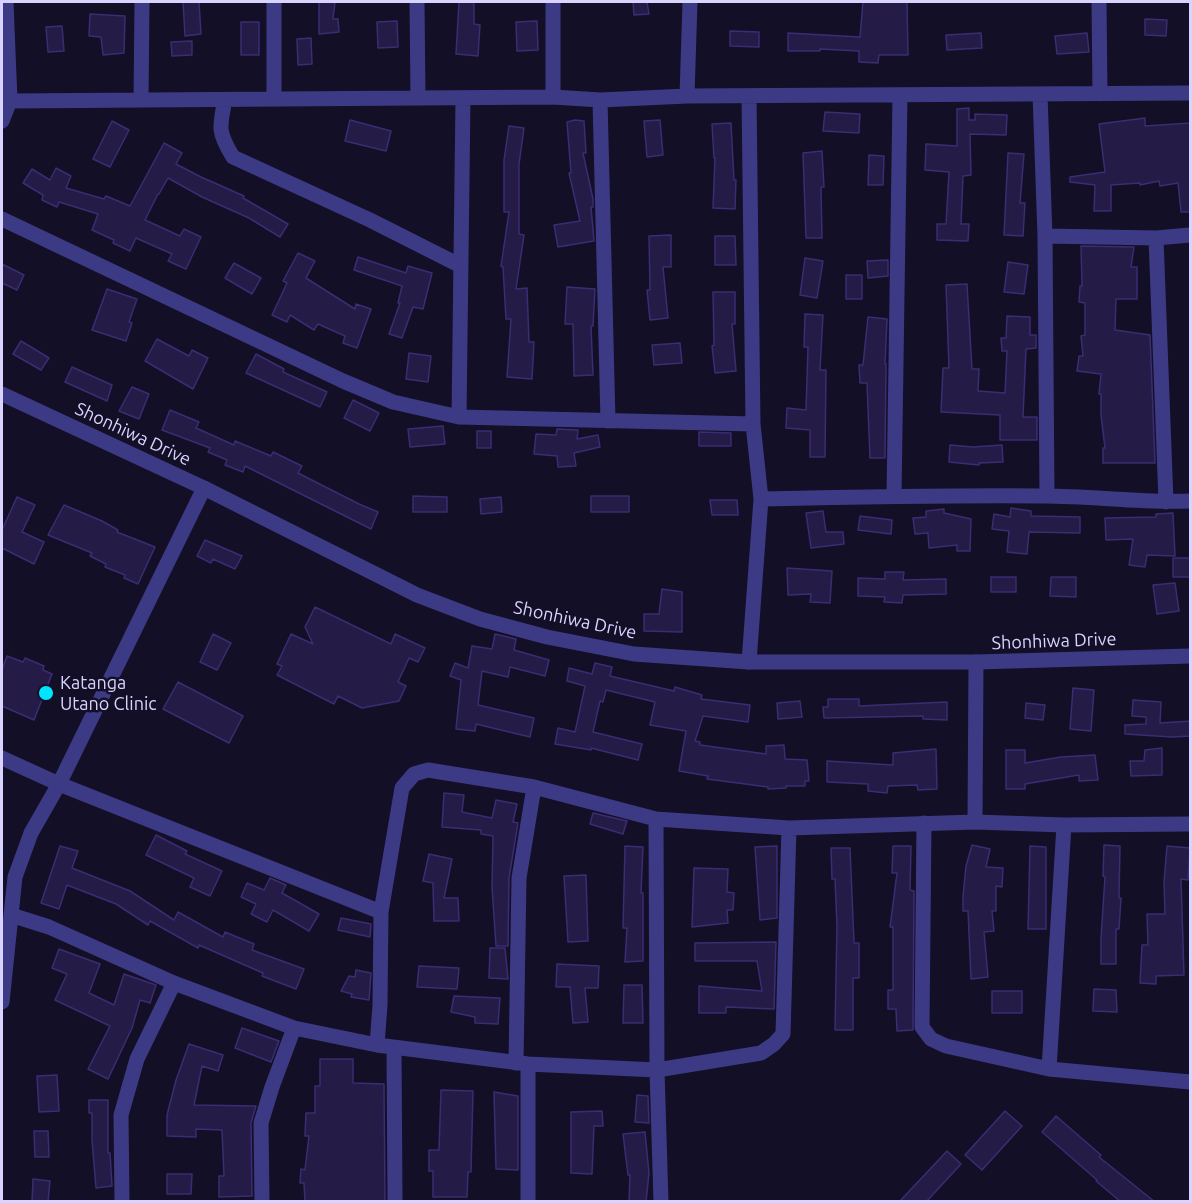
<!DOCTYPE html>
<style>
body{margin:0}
#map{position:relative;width:1192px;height:1203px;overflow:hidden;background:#130f26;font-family:Ubuntu,sans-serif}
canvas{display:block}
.frame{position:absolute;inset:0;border:3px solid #d9d4ff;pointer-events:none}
</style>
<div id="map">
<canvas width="1192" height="1203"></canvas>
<div class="frame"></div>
</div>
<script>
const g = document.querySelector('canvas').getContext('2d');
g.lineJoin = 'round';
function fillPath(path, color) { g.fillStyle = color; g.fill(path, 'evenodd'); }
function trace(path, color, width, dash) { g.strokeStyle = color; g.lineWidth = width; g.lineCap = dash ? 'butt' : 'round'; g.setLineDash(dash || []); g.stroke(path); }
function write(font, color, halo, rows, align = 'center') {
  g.font = font + ' Ubuntu,sans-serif'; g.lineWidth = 5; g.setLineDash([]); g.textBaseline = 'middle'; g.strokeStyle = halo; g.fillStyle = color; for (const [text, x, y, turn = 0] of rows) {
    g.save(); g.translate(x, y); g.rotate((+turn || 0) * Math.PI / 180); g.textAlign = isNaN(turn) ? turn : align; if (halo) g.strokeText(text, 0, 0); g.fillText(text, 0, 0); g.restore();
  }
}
const building = new Path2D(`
 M183,2H199L201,34L185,36Z
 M319,2H335L333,19H338L339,32L319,34Z
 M459,2H474V24L480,25L478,56L456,54Z
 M633,2H647L649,14L634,15Z
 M863,2H907L908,55H879L878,63L859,62V51L820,49V51H788V33L860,37Z
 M90,14L125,16L124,53L103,55L101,37L89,36Z
 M1145,19L1167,20L1166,36L1145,35Z
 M397,21L398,47L378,48L377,22Z
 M537,21L538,50L517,51L516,22Z
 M241,22H259V55H241Z
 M62,26L64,51L48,52L46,27Z
 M730,31L759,32V47L730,46Z
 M981,33L982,48L947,50L946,35Z
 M1087,33L1089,52L1057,54L1055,36Z
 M311,38L312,64L298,65L297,39Z
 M192,41V55L172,56L171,42Z
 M969,108V120H975V114L1007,115L1006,135L970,134L971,175L963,176L961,224H969L968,241L937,240V224H946L949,172L925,170L926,144L957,146V109Z
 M825,112L860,114L859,133L823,131Z
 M1145,118V126L1191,123V212H1181L1178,183L1160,186L1159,181L1140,185V183L1111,185V211H1094L1095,185L1070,182V177L1105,172L1099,124Z
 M350,120L391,131L386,151L345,141Z
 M575,120L584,121L586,153H583L593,199V207H591L594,241L558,247L554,225L580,221L569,173H571L567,122Z
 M660,120L663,155L647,157L644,121Z
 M112,121L129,130L110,167L93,159Z
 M731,123L734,180H736L735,209L713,208L715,158H714L712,124Z
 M509,126L524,128L519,164V234L524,235L516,289L527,288L529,342H534L532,379L507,377L511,319H506L503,267L501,266L509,212H504V160Z
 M164,143L182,153L176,164L201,177L244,196L243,198L288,224L280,237L249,218L202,197L168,178L159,194H158L145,220L180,236L184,229L201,237L186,269L168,261L172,254L136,238L130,251L113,243L114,240L92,230L98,214L59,202L57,207L42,200L43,195L23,183L32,169L50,180L56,168L71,176L66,188L104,199L106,196L130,206Z
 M822,151L824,187H821L822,238H806L803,153Z
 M1008,153L1024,154L1020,203H1025L1023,236L1004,235Z
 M869,155L884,156L883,185H868Z
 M671,235V267H663L668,318L650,320L647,290H650L649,236Z
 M715,236H735L736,265H715Z
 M1081,246L1134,247L1131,267H1137V299H1116L1115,330L1150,335L1155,463H1103V448H1105L1101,415V394H1099L1101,374L1077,371L1079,356H1083L1081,336L1085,335V303L1079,302L1080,286H1082Z
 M298,253L315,261L306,278L355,309L356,304L371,309L357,348L343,343L345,336L318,324L314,330L290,315L287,322L272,315L287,283L283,281Z
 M358,257L406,273L408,266L432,273L423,309L413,307L402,338L389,334L400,303H398L402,286L354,270Z
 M805,258L823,261L817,298L800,295Z
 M888,260V276L868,278L867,261Z
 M1008,262L1028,265L1024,294L1004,292Z
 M234,263L261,278L252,294L225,278Z
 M2,264L24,275L17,290L2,283Z
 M846,275H862V299H846Z
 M967,284L972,369H979L978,391L1005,393L1007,351H1002L1001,338H1006L1007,316L1030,317V335H1036V348L1026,349L1023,417H1037V440H1000V415L941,412L943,368H949L946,285Z
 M567,287L595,289L593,326H591L593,375L574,376L573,324H565Z
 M107,289L137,299L129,322L132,323L126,341L92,330Z
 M713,292H735V324H732L736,371L715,373L712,346L714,345Z
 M805,314L823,315L820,370H826L825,457H810V430L786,428L787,408L806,410L808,347H804Z
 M868,317L887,319L885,364H886L885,458H870L867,383H860L859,365H863Z
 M157,339L189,356L192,350L208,358L193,389L145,361Z
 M21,341L49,358L41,370L13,354Z
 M680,343L682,363L654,365L652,345Z
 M409,353L431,356L428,382L406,379Z
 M256,354L284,369L283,372L327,392L320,407L246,373Z
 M72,367L112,385L107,401L65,382Z
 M132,387L149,394L139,419L119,411Z
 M353,400L379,413L370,431L344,418Z
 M170,410L199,422L196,428L234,445L235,441L271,456L273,452L302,466L298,473L359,504L378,512L371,529L245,466L243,472L225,465L227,460L208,452L210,448L162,430Z
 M443,426L445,444L410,447L408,429Z
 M557,429L578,430L577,439L598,435L600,447L574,453L576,466L558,467L557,456L534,454L536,434L556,435Z
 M477,431H491V448H477Z
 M699,432L731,433V446H699Z
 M950,445L973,447L1002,445L1003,462L979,463V465L949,462Z
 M413,496L447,497V512H413Z
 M591,496H629V512H591Z
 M17,497L35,505L22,532L44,542L34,564L2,548V530Z
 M501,497L502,512L481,514L480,499Z
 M710,500H737L738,515H712Z
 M64,505L102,521L118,530L117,532L155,547L138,584L124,578L125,575L105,567L106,564L90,556L92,553L48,535Z
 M1011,508L1031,511V516L1080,517V533L1029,532L1027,554L1007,552L1009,531L992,529L994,514L1010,517Z
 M944,509V513L971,519L970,551H957V545L929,548L928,533L915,534L913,518L926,517V511Z
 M823,511L826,532H843L844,544L811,548L806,513Z
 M1173,513L1175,556L1147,555L1145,567L1129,565L1133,539L1106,540L1105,518L1156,517V514Z
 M860,516L892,520L891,534L858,530Z
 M205,540L242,556L235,569L213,559L211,563L197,556Z
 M1173,558H1191V577H1173Z
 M787,568L832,571L830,603L810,602L811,594L788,595Z
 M885,572H904L903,580L946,579V594L903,595L902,603L884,602L885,597L858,596V578L885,579Z
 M991,577H1016V592H991Z
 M1051,577H1076V597L1050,596Z
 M1175,583L1179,611L1157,614L1153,585Z
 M662,589L682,592V632L644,631V614H659Z
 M315,607L391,644L395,634L425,648L418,662L409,658L398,682L406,686L399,701L362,708L338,696L334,704L277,675L282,666L277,664L291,634L313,644L305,627Z
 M213,634L231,643L217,670L200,662Z
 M495,634L516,639L514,650L549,660L545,676L510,667L508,677L482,671L478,705L534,718L530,737L476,724L475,731L456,729L461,680L450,676L455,663L468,668L472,646L492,649Z
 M7,656L23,662L25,658L44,666L43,670L52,674L34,720L2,706V670Z
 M595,663L612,667L610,676L674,691L675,687L702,695L701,699L750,705L748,722L703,716L695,741L700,742V745L766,754V746L784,745L785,759L807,760L809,781H805V786H786V788L768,789V787L707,779L708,776L679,771L686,731L650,725L655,702L606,690L603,702L600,701L593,732L642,744L638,760L591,748V750L555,744L558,728L575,732L585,686L567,681L569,668L592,674Z
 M178,682L243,716L229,743L163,709Z
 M1073,688L1094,690L1091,731L1070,729Z
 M828,699H859V706L947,702V720L923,719V716L824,718L823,707H828Z
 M1133,700L1161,702L1160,723L1191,721V736L1172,737L1125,734V725L1146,724V717L1132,716Z
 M800,701L802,717L778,719L777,703Z
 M1026,703L1045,705L1043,720L1025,718Z
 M1162,748V775L1131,776L1130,761H1144L1145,750Z
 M936,749L937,789L918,790L917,785L888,786L887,793L868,791V784L827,782V761L893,765V753Z
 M1006,750H1025V763L1061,757L1095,755L1098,780L1079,781V775L1025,784V789H1006Z
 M444,793L464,795L462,812L492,818L496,800L517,804L513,822L518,823L509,878L508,946H496L492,887L493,836L481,834V830L442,827Z
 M593,813L627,821L623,834L590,824Z
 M156,835L187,851L185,854L222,871L210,896L190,887L194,878L146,855Z
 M972,845L990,849L986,867L1003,868L1002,887L996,886V911H992L994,931L984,932L988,977L971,979L968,911H963V896L966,866Z
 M1104,845L1120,846L1119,898H1121L1119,929H1116V964H1101V938L1105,877L1103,876Z
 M60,846L78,851L72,868L130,891L174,920L178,912L223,937L225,932L254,944L252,950L304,969L296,989L262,976L263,973L199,945L198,948L150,921L148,925L116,904L67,885L59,909L41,903Z
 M625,846L643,847L641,893H643V961L625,962L627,928H623Z
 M777,846V918L760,920L755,847Z
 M893,846H911L910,890L914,891L913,1030L897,1031L896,1009H888V990H893V927H890L897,873H892Z
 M1030,846L1046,847V929H1028Z
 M1167,846L1190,848L1188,880L1181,879L1184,975L1156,976V984L1140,983L1142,945H1148L1147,914H1165L1164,882Z
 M831,848H850L854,943H859V978H853V1030H835L837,926L835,879H832Z
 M429,854L452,859L444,898H458L459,921H434L433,883L423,881Z
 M694,868L728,869L727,892L734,893L733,910H727L728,923L692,927Z
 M586,875L588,941L568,942L564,876Z
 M270,878L286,885L282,893L319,914L309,931L273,910L267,922L251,914L256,904L241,897L247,883L264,890Z
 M341,918L371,924L370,937L338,930Z
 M776,942L774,1009L726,1007V1013H699V986L762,991L757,961H695V943Z
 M490,948H505L508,979L489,978Z
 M59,949L100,964L89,993L114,1005L124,974L156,985L150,1003L140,1000L132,1028L108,1079L88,1069L110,1026L55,1000L67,974L52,968Z
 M557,964L599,966L598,988H585L588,1022L573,1023L570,987H556Z
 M419,966L459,968L457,989L417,987Z
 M356,970L371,973L369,1000L351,997L352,994L341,991L349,976L355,977Z
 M624,985H642L643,1023H623Z
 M1094,989L1116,990L1117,1012L1093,1011Z
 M992,991H1022V1013H992Z
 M454,996L500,998L498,1024L475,1023V1017L451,1012Z
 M242,1028L279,1041L271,1062L235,1048Z
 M189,1044L223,1055L218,1071L202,1066L194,1105L256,1106L251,1123L252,1196L219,1197V1176H224L222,1130L196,1129V1137L167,1136V1115L176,1080Z
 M320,1059H353V1083L384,1084L385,1202H305L304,1183H300L301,1169L305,1170L309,1136H305L306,1113H315V1086H320Z
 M57,1075L59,1111L39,1112L37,1076Z
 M441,1090L473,1091L471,1172H468L467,1197H433V1171H429V1150H439Z
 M494,1092L518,1096V1170L496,1169Z
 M637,1095L648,1096L649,1123L635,1122Z
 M89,1100H108V1153H110L112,1186L96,1188L92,1140V1113H89Z
 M602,1111L603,1126H594L592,1174L571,1173V1112Z
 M1005,1111L1022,1126L982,1170L965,1155Z
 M1056,1116L1101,1155L1099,1157L1155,1202H1121L1096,1181L1097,1180L1042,1132Z
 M34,1131H48L49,1157H35Z
 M645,1132L649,1173L646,1202H629L630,1175H628L623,1134Z
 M947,1151L961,1164L926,1202H899Z
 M167,1174H192L191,1194H167Z
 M33,1179L50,1181L48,1202H32Z`);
fillPath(building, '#241b47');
trace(building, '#3b2d73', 1.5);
trace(new Path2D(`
 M6,2L10,101
 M274,2V99
 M417,2L418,98
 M1099,2L1100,94
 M1040,94L1045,236L1047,496
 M687,96L690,2
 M553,97V2
 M141,100L142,2
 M225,100C219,127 218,133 233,157L370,220L461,266
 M600,100L608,421
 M2,121L10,101L553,97L600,100L687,96L1190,93
 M2,219L343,381L393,402L459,417L753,424
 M1045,236L1156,238L1190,235
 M1156,238L1166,502
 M459,417L463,99
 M894,496L900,95
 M761,499C855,497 950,495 1044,496C1093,496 1142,503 1190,501
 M749,662L761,499L753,424L749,96
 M2,758L59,784L381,912
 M656,819L657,1070L661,1202
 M975,822L976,662
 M924,823L922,1027L931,1039L946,1046L1049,1069
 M1064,825L1049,1069L1190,1082
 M11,915L49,927L174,983L294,1028L377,1045L528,1064L657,1070L761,1053L774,1044L783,1034L789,828
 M2,1002L15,877L31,833L59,784L204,488
 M377,1045L380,1005L381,912L402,788L414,774L428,770L534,787L656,819L789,828L975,822L1064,825L1190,824
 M394,1048L395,1202
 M516,1063L519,878L534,787
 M528,1064V1202
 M122,1202L121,1115L137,1059L174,983
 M262,1202L261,1123L272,1087L294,1028`), '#3d3a85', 15);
trace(new Path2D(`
 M2,394L204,488L417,595L480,619L547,637L634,654L749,662H976L1190,656`), '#3d3a85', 15);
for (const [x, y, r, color] of [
 [46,693,8,"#00e5ff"]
]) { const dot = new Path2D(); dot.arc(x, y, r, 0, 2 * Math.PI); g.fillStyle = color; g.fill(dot); trace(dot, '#130f26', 2); }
write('18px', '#d9d4ff', '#130f26', [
 ["Shonhiwa Drive",133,434,25],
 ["Shonhiwa Drive",575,620,12],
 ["Shonhiwa Drive",1054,641,-2]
]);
write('18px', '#d9d4ff', '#130f26', [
 ["Katanga",60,683],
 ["Utano Clinic",60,704]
], 'left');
</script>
